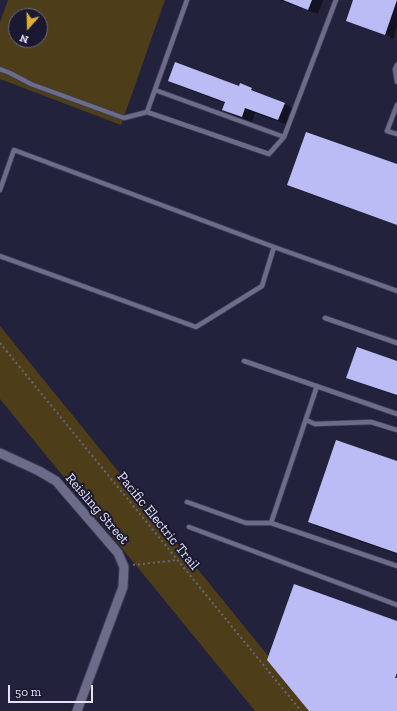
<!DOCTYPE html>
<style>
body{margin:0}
#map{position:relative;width:397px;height:711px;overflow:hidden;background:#23223c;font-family:"Zilla Slab",serif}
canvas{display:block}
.north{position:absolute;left:8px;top:8px;width:40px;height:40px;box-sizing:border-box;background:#1a1931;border:1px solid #6a6a7f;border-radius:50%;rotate:200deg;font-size:11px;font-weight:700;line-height:16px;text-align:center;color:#e3e3f5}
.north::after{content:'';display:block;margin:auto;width:14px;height:18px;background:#deb133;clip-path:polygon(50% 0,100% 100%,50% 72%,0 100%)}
.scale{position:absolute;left:8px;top:685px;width:85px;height:18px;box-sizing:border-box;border:2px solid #e3e3f5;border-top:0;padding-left:5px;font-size:12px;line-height:14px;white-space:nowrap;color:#e3e3f5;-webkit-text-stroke:3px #1a1931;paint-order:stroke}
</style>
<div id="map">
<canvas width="397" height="711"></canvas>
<div class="north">N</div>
<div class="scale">50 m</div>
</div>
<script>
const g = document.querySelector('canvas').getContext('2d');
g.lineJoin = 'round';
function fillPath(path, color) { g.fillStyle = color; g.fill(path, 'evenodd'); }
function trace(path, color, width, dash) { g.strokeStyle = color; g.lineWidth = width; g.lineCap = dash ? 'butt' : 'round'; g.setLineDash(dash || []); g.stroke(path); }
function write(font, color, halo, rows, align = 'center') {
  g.font = font + ' "Zilla Slab",serif'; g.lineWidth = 4; g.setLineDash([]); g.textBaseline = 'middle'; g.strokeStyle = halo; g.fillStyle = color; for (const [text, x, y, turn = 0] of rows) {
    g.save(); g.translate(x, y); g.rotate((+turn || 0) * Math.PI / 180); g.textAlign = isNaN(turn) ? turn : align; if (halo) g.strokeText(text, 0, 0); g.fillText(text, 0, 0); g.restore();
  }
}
fillPath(new Path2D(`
 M8,0H165L121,125L0,79V22ZM16,16H40V40H16Z
 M0,326L313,711H255L0,399Z`), '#4d3e19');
fillPath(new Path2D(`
 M279,0H323L318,14Z
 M354,0H397V26L393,39L390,38V36L353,23V24L347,21Z
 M170,81L251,89L261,94L285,104L294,109L288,125L255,113L252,122L233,115L223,109L225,103L179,86Z
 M397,165V225L296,189L288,185Z
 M397,362V396L355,381L347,377Z
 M397,462V554L316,526L309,521Z`), '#0007');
fillPath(new Path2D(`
 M283,0H312L308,10Z
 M353,0H397L385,35L346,21Z
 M175,62L239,86L240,83L252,88L251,90L285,103L278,120L245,108L242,117L222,110L225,102L168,81Z
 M306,132L397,164V225L287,185Z
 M357,347L397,361V395L346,378Z
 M336,440L397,461V553L308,522Z
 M294,584L397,621V673L395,678H397V711H309L267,660Z`), '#bbbbf5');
const lane = new Path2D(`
 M397,65L395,69L397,82
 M0,69L10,73L31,84L124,118L147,112L269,154L284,137L336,0
 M155,90L284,137
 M397,105L387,131L397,134
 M147,112L187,0
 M0,190L14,150L274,247L262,286L196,327L0,256
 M274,247L397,291
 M325,318L397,343
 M244,361L397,414
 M306,420L315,424L371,422L397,430
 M187,502L246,523H271L397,566
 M271,523L317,386
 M189,527L397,605`);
const street = new Path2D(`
 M0,453L39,471L56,481L118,553L124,567L123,587L77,711`);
trace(lane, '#3c3b50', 6);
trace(street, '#3c3b50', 11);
trace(new Path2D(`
 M0,343L301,711
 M133,565L178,560`), '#68677e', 2, [2, 3]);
trace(lane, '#6b6c8a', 4.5);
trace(street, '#6b6c8a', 9);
write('14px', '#e3e3f5', '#1a1931', [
 ["Reisling Street",97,509,49],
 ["Pacific Electric Trail",158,521,51]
]);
</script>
